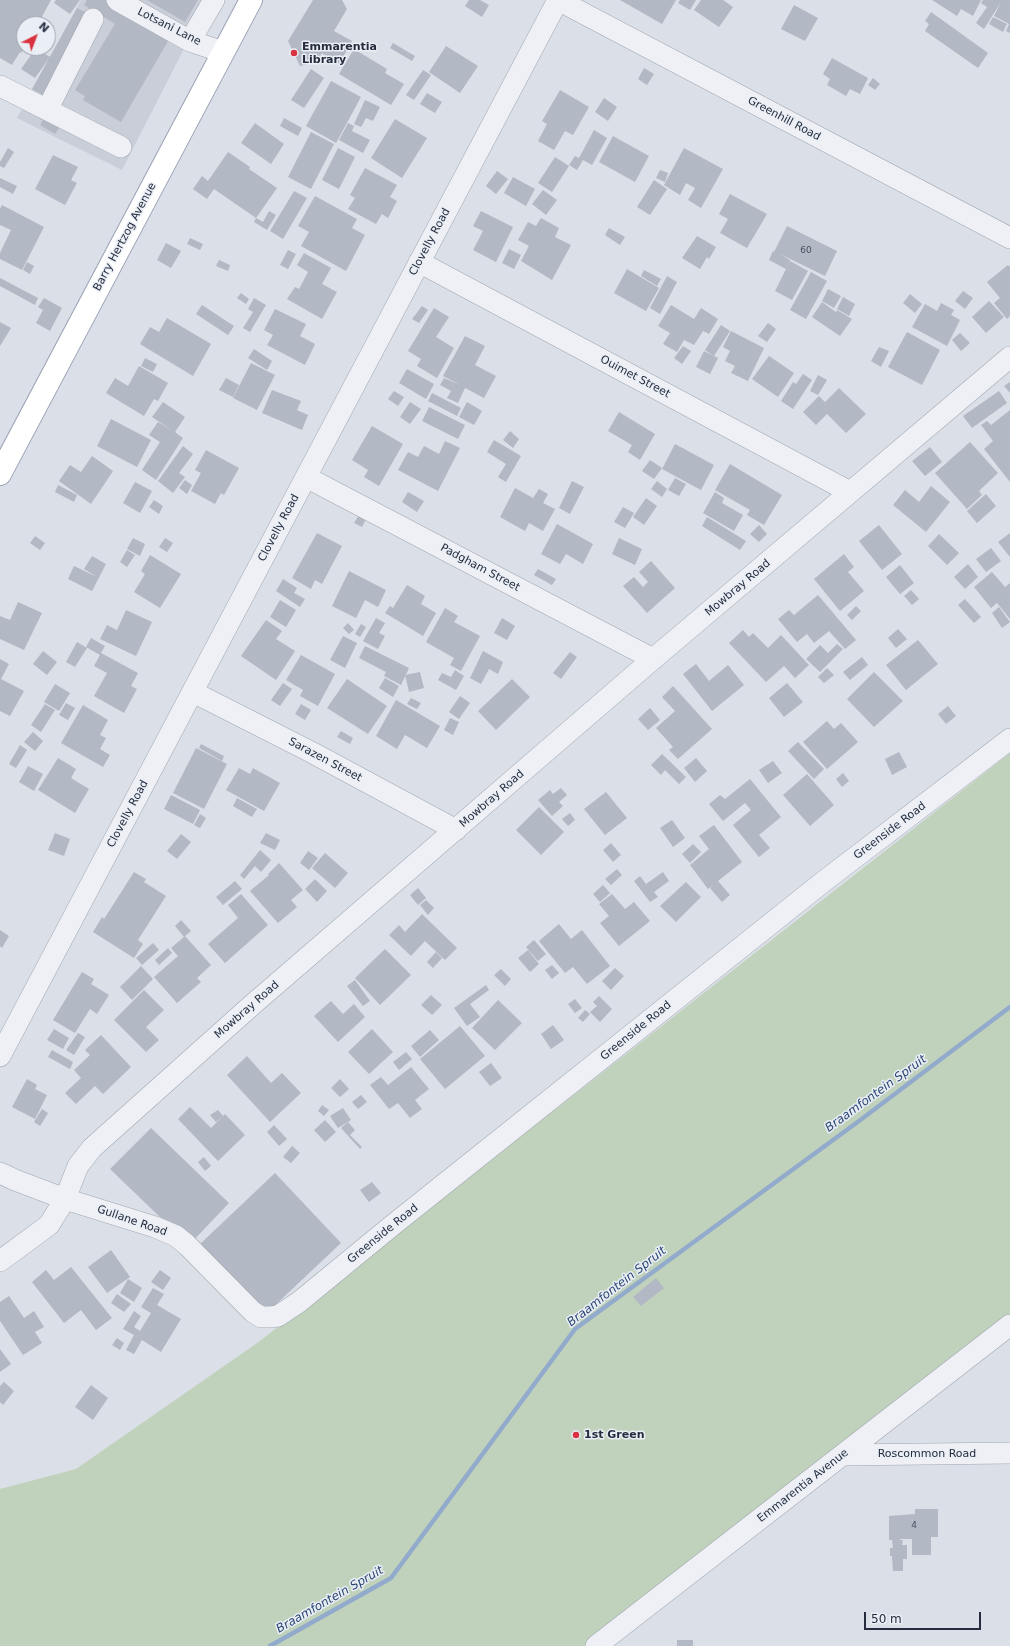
<!DOCTYPE html>
<style>
body{margin:0}
#map{position:relative;width:1010px;height:1646px;overflow:hidden;background:#dbdfe7;font-family:"DejaVu Sans",sans-serif}
canvas{display:block}
.north{position:absolute;left:16px;top:16px;width:40px;height:40px;box-sizing:border-box;background:#eaeef5;border:1px solid #9ba0ac;border-radius:50%;rotate:42deg;font-size:11px;font-weight:700;line-height:16px;text-align:center;color:#242c3e}
.north::after{content:'';display:block;margin:auto;width:14px;height:18px;background:#d93341;clip-path:polygon(50% 0,100% 100%,50% 72%,0 100%)}
.scale{position:absolute;left:864px;top:1612px;width:117px;height:18px;box-sizing:border-box;border:2px solid #242c3e;border-top:0;padding-left:5px;font-size:12px;line-height:14px;white-space:nowrap;color:#242c3e;-webkit-text-stroke:3px #eaeef5;paint-order:stroke}
</style>
<div id="map">
<canvas width="1010" height="1646"></canvas>
<div class="north">N</div>
<div class="scale">50 m</div>
</div>
<script>
const g = document.querySelector('canvas').getContext('2d');
g.lineJoin = 'round';
function fillPath(path, color) { g.fillStyle = color; g.fill(path, 'evenodd'); }
function trace(path, color, width, dash) { g.strokeStyle = color; g.lineWidth = width; g.lineCap = dash ? 'butt' : 'round'; g.setLineDash(dash || []); g.stroke(path); }
function write(font, color, halo, rows, align = 'center') {
  g.font = font + ' "DejaVu Sans",sans-serif'; g.lineWidth = 3; g.setLineDash([]); g.textBaseline = 'middle'; g.strokeStyle = halo; g.fillStyle = color; for (const [text, x, y, turn = 0] of rows) {
    g.save(); g.translate(x, y); g.rotate((+turn || 0) * Math.PI / 180); g.textAlign = isNaN(turn) ? turn : align; if (halo) g.strokeText(text, 0, 0); g.fillText(text, 0, 0); g.restore();
  }
}
fillPath(new Path2D(`
 M81,0H209L122,170L17,118Z`), '#c9ced9');
fillPath(new Path2D(`
 M1010,753V1329L598,1646H0V1489L76,1469L260,1341Z`), '#c0d2bb');
trace(new Path2D(`
 M270,1646L391,1578L575,1329L859,1121L1010,1007`), '#92aacb', 4.5);
fillPath(new Path2D(`
 M0,0H51L38,24H24V48L21,53L20,52L12,65L0,58Z
 M56,0H80L70,14L54,3Z
 M87,0H112L171,36L121,122L83,100L85,96L75,90L115,24L84,5Z
 M147,0H198L185,22Z
 M313,0H342L347,9L334,31L352,41L339,64L322,53L316,62L300,66L288,41Z
 M469,0H480L489,5L482,17L465,6Z
 M620,0H676L662,24Z
 M680,0H696L690,10L678,3Z
 M701,0H723L733,7L719,27L694,10Z
 M932,0H981L973,16L961,9L957,16Z
 M983,0H1010V33L1006,31L1009,24L994,16L1001,2L984,29L976,23L987,7L981,3Z
 M794,5L818,18L805,41L781,29Z
 M77,8L87,13L43,95L32,89Z
 M931,12L988,53L978,68L925,31L929,24L925,21Z
 M993,17L1007,24L1003,32L989,24Z
 M393,43L415,56L412,61L390,48Z
 M446,46L478,66L460,93L429,72Z
 M36,48L50,57L35,78L21,69Z
 M354,49L387,69L385,73L404,84L391,105L339,74Z
 M832,58L868,78L860,94L850,89L846,96L827,85L830,79L823,74Z
 M644,68L654,74L647,85L638,79Z
 M311,69L324,78L304,108L291,100Z
 M423,70L431,75L414,100L406,95Z
 M873,78L880,84L875,90L868,85Z
 M331,81L361,97L336,143L306,126Z
 M560,90L589,107L573,135L565,131L554,150L538,141L547,124L542,121Z
 M427,93L442,102L435,113L420,104Z
 M604,98L617,107L608,121L595,112Z
 M365,100L380,107L373,121L366,118L361,127L354,124Z
 M45,116L61,125L55,134L40,125Z
 M284,118L302,128L298,136L280,126Z
 M395,119L427,138L402,178L371,158Z
 M255,123L284,144L271,164L241,143Z
 M348,123L354,126L352,131L370,140L363,153L339,140Z
 M594,130L607,138L592,165L583,160L577,170L569,165L575,156L579,158Z
 M311,132L334,144L311,189L288,177Z
 M613,136L649,156L635,182L599,162Z
 M8,148L14,152L4,168L0,166V162Z
 M338,148L355,157L339,189L322,180Z
 M684,148L723,169L701,208L688,200L695,188L686,183L680,195L664,185Z
 M228,152L250,167L249,169L277,188L256,218L214,189L207,199L193,189L202,176L208,181Z
 M53,155L78,167L71,180L77,183L65,205L35,189Z
 M555,157L569,166L552,192L538,183Z
 M365,168L397,185L390,197L397,201L388,218L382,214L376,224L348,209L355,198L350,195Z
 M660,170L668,173L665,182L656,178Z
 M497,171L508,179L496,194L486,186Z
 M513,177L535,189L526,206L504,193Z
 M0,178L17,186L13,194L0,187Z
 M654,180L667,189L650,215L637,207Z
 M543,190L557,200L546,215L532,204Z
 M294,191L307,198L283,239L270,231Z
 M730,194L767,214L747,248L720,233L728,219L719,214Z
 M315,196L357,219L352,228L365,235L346,271L301,246L309,232L298,226Z
 M2,205L44,227L22,270L0,259V253L11,230L0,225V209Z
 M269,211L276,215L267,230L254,222L256,218L263,222Z
 M481,211L513,227L496,262L473,250L483,231L473,226Z
 M541,218L559,228L555,237L571,245L552,280L521,261L529,246L518,240L528,222L536,226Z
 M787,226L837,251L825,276L780,254L790,260L786,269L769,260L773,251L774,252Z
 M609,228L625,237L620,245L605,235Z
 M697,236L716,247L709,259L707,257L700,269L682,258Z
 M190,238L203,244L200,250L187,244Z
 M166,243L181,251L171,268L157,260Z
 M509,249L521,255L514,269L502,263Z
 M288,250L296,254L288,269L280,265Z
 M304,253L331,268L322,284L337,292L322,319L287,299L295,287L299,289L308,272L297,265Z
 M219,260L230,265L228,271L216,266Z
 M790,261L808,271L792,300L775,291Z
 M27,262L34,266L30,274L23,270Z
 M1008,265L1010,267V316L1007,319L994,303L1000,298L987,282Z
 M627,269L659,288L646,311L614,293Z
 M644,270L661,279L657,286L641,276Z
 M811,272L827,281L806,319L790,310Z
 M667,276L677,282L660,314L650,308Z
 M0,278L38,298L35,305L0,286Z
 M828,289L841,296L834,308L822,301Z
 M963,291L973,298L965,309L955,301Z
 M241,293L249,299L246,304L237,298Z
 M910,294L922,304L915,313L903,303Z
 M843,297L855,304L849,316L837,309Z
 M44,298L62,308L50,331L36,323L43,310L38,307Z
 M254,298L266,305L250,332L243,328L253,312L248,309Z
 M989,301L1004,317L986,333L972,317Z
 M822,302L836,312L837,310L852,319L840,336L812,317Z
 M941,303L954,310L951,315L960,320L947,346L912,327L925,304L937,311Z
 M202,305L234,326L228,335L196,314Z
 M671,305L694,319L701,308L718,319L709,334L703,331L694,345L684,340L677,352L663,344L670,333L658,326Z
 M422,306L428,310L419,323L412,319Z
 M434,308L449,317L436,337L454,348L437,378L417,366L421,359L408,351Z
 M275,309L306,324L300,336L315,344L305,365L267,345L273,335L264,330Z
 M167,318L211,344L193,376L140,344L150,327L159,332Z
 M0,322L11,328L0,346Z
 M768,323L776,329L767,342L758,336Z
 M721,325L730,331L714,356L705,350Z
 M731,331L764,348L748,381L731,373L735,366L725,361L730,351L723,347Z
 M907,332L940,350L922,385L888,367Z
 M960,333L970,343L961,351L952,340Z
 M465,336L485,346L475,365L496,376L484,398L465,388L458,403L447,398L451,391L440,385L444,378L460,385L443,376Z
 M683,346L691,351L682,364L674,358Z
 M879,347L889,351L881,367L871,361Z
 M254,349L272,361L267,370L248,358Z
 M704,351L718,358L710,374L696,367Z
 M769,356L794,373L778,397L752,379Z
 M145,358L157,364L153,372L141,366Z
 M251,363L275,375L257,410L233,398Z
 M139,366L168,383L158,401L154,399L144,416L106,393L115,378L128,386Z
 M407,369L434,384L426,399L399,383Z
 M803,374L812,380L793,409L781,401L793,382L796,384Z
 M818,375L827,380L818,395L810,391Z
 M226,378L239,385L233,397L219,390Z
 M1010,382V393L1004,386Z
 M839,388L866,414L846,433L827,414L816,425L803,412L819,396L825,402Z
 M272,390L301,401L297,410L308,415L302,430L262,413Z
 M394,391L404,397L398,406L388,399Z
 M999,391L1007,403L972,428L963,416Z
 M432,393L461,408L457,416L428,401Z
 M163,402L185,417L175,432L183,438L156,480L142,470L160,442L149,435L158,422L173,431L152,417Z
 M410,402L421,409L410,424L400,417Z
 M467,402L482,411L474,425L459,417Z
 M429,407L465,425L458,439L422,421Z
 M1010,410V482L984,449L993,441L981,425L987,421L991,425Z
 M619,412L655,434L640,460L628,452L632,445L608,431Z
 M111,419L151,440L137,467L97,446Z
 M372,426L403,444L379,486L364,477L368,470L352,460Z
 M510,431L519,439L513,448L503,440Z
 M494,440L521,456L506,482L498,477L506,464L487,452Z
 M445,441L460,448L438,491L398,470L408,452L418,457L424,446L439,454Z
 M970,442L998,473L979,491L982,495L967,509L935,473Z
 M675,444L714,465L701,490L662,469Z
 M183,446L193,454L179,473L185,477L173,493L158,481Z
 M930,447L942,462L925,476L912,461Z
 M206,450L239,468L224,495L221,493L215,504L191,491L201,473L195,470Z
 M92,456L113,471L91,504L59,481L70,465L81,472Z
 M650,460L662,468L654,479L642,471Z
 M730,464L782,495L764,525L747,515L750,510L715,490Z
 M675,478L686,484L679,496L668,490Z
 M185,480L192,485L187,494L179,488Z
 M572,481L584,487L570,514L559,508Z
 M657,481L667,489L662,497L651,489Z
 M135,482L152,491L140,513L123,503Z
 M58,485L77,495L74,502L55,492Z
 M931,486L950,502L926,532L893,505L905,490L919,502Z
 M515,488L533,498L539,489L548,494L543,503L555,509L543,531L529,523L525,531L500,517Z
 M408,492L424,501L417,512L402,502Z
 M715,492L724,498L722,503L743,515L734,531L703,513Z
 M986,494L996,506L977,523L967,511Z
 M646,498L657,506L644,525L633,517Z
 M154,500L163,506L159,514L149,507Z
 M623,507L634,513L625,528L614,522Z
 M359,515L366,519L362,527L354,523Z
 M707,517L746,541L740,550L702,526Z
 M557,524L593,544L583,564L566,554L560,564L541,554Z
 M759,525L767,534L759,542L750,534Z
 M879,525L902,554L882,570L859,541Z
 M317,533L342,546L322,584L315,580L311,589L292,578Z
 M1010,533V557L998,542Z
 M939,534L959,553L947,565L928,546Z
 M35,536L45,543L40,550L30,543Z
 M133,538L145,544L140,556L127,549Z
 M165,538L173,543L167,552L159,547Z
 M619,538L642,549L635,565L612,554Z
 M991,548L1001,561L986,572L976,559Z
 M127,550L135,555L127,567L120,562Z
 M844,554L854,567L848,572L864,591L840,611L814,579Z
 M150,555L181,574L160,608L134,592L145,574L141,571Z
 M92,556L106,564L92,591L68,579L74,566L97,577L84,569Z
 M651,561L675,588L647,613L623,586L634,577L643,587L648,582L639,572Z
 M968,564L978,577L965,589L954,577Z
 M900,565L914,583L900,594L886,577Z
 M538,569L556,579L552,585L534,575Z
 M349,571L386,590L378,607L365,600L356,618L332,606Z
 M992,572L1005,587L1010,583V619L997,603L991,608L974,587Z
 M283,579L297,588L294,593L305,599L300,607L276,591Z
 M407,585L425,596L421,604L436,613L423,636L385,613L390,606L393,608Z
 M911,590L919,599L912,605L904,596Z
 M818,595L856,640L845,649L829,631L814,643L807,634L797,642L778,619L789,610L794,615Z
 M965,599L981,617L974,623L958,605Z
 M280,600L296,610L286,627L270,617Z
 M18,602L42,613L24,650L0,639V616L10,620Z
 M856,606L861,611L852,620L847,615Z
 M999,607L1010,622L1002,628L992,613Z
 M445,608L458,616L454,622L480,636L461,671L450,665L454,658L426,642Z
 M126,610L152,622L136,656L100,639L107,625L117,630Z
 M376,618L385,623L379,633L385,636L378,649L363,641Z
 M502,618L515,626L507,640L494,633Z
 M266,620L282,631L276,639L295,651L276,680L241,656Z
 M348,623L354,630L349,634L343,628Z
 M361,624L366,627L360,637L355,634Z
 M898,629L907,639L896,648L888,638Z
 M743,630L749,637L753,633L768,648L781,635L809,665L795,678L784,666L766,682L729,643Z
 M343,636L357,643L345,668L330,660Z
 M91,638L105,646L101,653L138,673L131,686L137,689L124,713L94,696L107,673L94,666L100,655L86,647Z
 M918,640L938,664L906,690L886,665Z
 M77,642L87,648L75,667L66,662Z
 M837,644L843,649L820,672L806,659L820,645L828,653Z
 M365,646L409,668L401,685L384,676L386,672L359,658Z
 M43,651L57,662L47,675L33,664Z
 M483,651L503,662L498,674L489,669L481,684L470,678Z
 M570,652L577,657L561,679L553,673Z
 M301,655L335,674L318,706L300,696L303,690L286,680Z
 M862,657L868,665L850,680L843,672Z
 M0,659L9,664L1,679L24,691L10,716L0,711Z
 M696,664L709,681L728,665L744,685L712,711L683,674Z
 M827,668L834,675L824,683L818,677Z
 M455,670L464,676L456,690L438,680L442,673L451,677Z
 M420,672L424,688L409,692L405,675Z
 M874,672L903,701L874,727L847,699Z
 M385,678L399,686L393,697L379,688Z
 M347,679L387,706L368,734L327,708Z
 M512,679L530,697L496,730L478,711Z
 M283,683L292,689L280,706L271,700Z
 M787,683L803,702L784,717L769,698Z
 M55,684L70,693L59,711L44,702Z
 M673,686L712,729L678,759L669,750L673,747L656,728L675,711L662,697Z
 M460,696L470,703L459,719L449,712Z
 M411,698L421,703L417,709L407,704Z
 M396,700L440,726L427,748L405,735L397,749L376,736Z
 M66,703L75,708L68,720L59,715Z
 M45,704L55,710L41,732L31,725Z
 M301,704L311,710L305,720L295,714Z
 M83,705L108,720L100,735L106,738L100,749L110,755L103,767L61,743Z
 M948,706L956,716L946,724L938,714Z
 M650,708L660,720L648,730L638,719Z
 M450,718L459,722L453,735L444,730Z
 M827,721L834,729L841,723L858,742L827,769L803,742Z
 M341,731L353,738L350,744L337,737Z
 M33,732L43,741L35,751L24,742Z
 M798,742L824,769L814,779L788,751Z
 M201,744L224,756L222,761L199,748Z
 M20,745L27,750L16,768L9,764Z
 M196,748L227,764L204,809L173,793Z
 M899,752L907,767L892,775L885,759Z
 M662,754L686,777L679,784L665,770L661,775L651,765Z
 M58,758L76,769L71,778L89,789L75,813L38,790Z
 M696,758L707,771L695,782L684,768Z
 M773,761L782,773L768,783L759,770Z
 M28,766L43,774L34,791L19,782Z
 M239,768L250,774L253,768L280,783L264,811L226,790Z
 M843,773L849,781L842,787L836,779Z
 M807,774L834,805L810,826L783,795Z
 M750,779L781,817L759,835L770,848L759,857L733,825L751,810L745,803L723,821L709,804L720,795L725,799Z
 M561,788L567,795L559,802L563,806L552,816L538,800L550,790L553,794Z
 M606,792L627,818L605,835L584,809Z
 M171,795L200,810L193,824L164,809Z
 M237,798L257,809L252,817L233,806Z
 M539,807L564,832L541,855L516,830Z
 M570,813L575,820L568,826L562,819Z
 M200,814L206,818L200,828L194,825Z
 M672,820L685,838L673,847L660,828Z
 M714,825L742,862L718,881L730,895L722,902L710,888L714,884L708,889L690,865L709,849L699,836Z
 M55,833L70,839L64,856L48,850Z
 M266,833L280,840L275,850L260,843Z
 M181,834L191,842L177,859L167,851Z
 M611,843L621,855L613,862L603,850Z
 M693,844L701,852L690,863L682,854Z
 M260,850L271,860L261,872L255,866L244,879L240,875Z
 M308,851L318,858L309,870L300,863Z
 M325,853L348,873L335,888L312,868Z
 M279,863L303,890L291,900L297,907L278,923L250,891L269,875L268,874Z
 M617,869L622,875L611,885L605,879Z
 M134,872L146,879L144,882L166,896L138,940L143,944L134,958L93,932L102,917L104,919Z
 M663,872L669,881L654,892L658,897L650,902L634,881L640,876L646,884Z
 M315,879L327,891L317,902L305,889Z
 M235,881L242,889L223,905L216,897Z
 M686,882L701,897L676,922L660,906Z
 M603,885L610,893L600,902L593,894Z
 M418,888L426,898L418,905L410,895Z
 M241,894L268,925L225,963L208,944L238,918L228,905Z
 M612,894L625,909L634,902L650,921L619,946L600,923L609,916L599,904Z
 M426,900L434,908L428,915L420,905Z
 M422,914L457,948L445,960L425,941L411,956L389,935L399,925L405,932Z
 M181,920L191,931L184,937L175,926Z
 M559,924L571,939L582,930L610,966L587,984L573,967L565,973L539,941Z
 M0,930L9,936L2,948L0,946Z
 M185,936L211,965L197,978L201,982L177,1003L154,977L178,956L171,948Z
 M534,940L546,954L538,961L526,947Z
 M153,943L159,950L142,965L136,958Z
 M168,948L172,953L159,965L155,960Z
 M385,949L411,975L380,1005L355,978Z
 M528,950L539,964L530,972L518,958Z
 M436,952L442,958L433,968L427,962Z
 M552,965L559,973L552,979L545,970Z
 M141,966L153,979L132,1000L120,987Z
 M615,968L624,976L611,990L602,981Z
 M501,969L511,979L505,986L494,975Z
 M82,972L94,979L91,984L109,995L97,1014L90,1009L75,1033L53,1020Z
 M355,980L370,1001L363,1006L347,986Z
 M486,985L489,990L470,1004L480,1017L467,1026L454,1008Z
 M144,990L164,1010L146,1027L159,1040L146,1052L114,1020Z
 M431,995L442,1005L432,1015L421,1005Z
 M599,996L612,1009L600,1022L590,1012L597,1006L593,1002Z
 M575,999L582,1008L575,1013L568,1004Z
 M498,1000L522,1023L495,1050L472,1028Z
 M331,1001L343,1014L354,1004L365,1017L338,1042L314,1016Z
 M585,1010L590,1014L583,1022L578,1018Z
 M553,1025L564,1040L551,1049L541,1034Z
 M460,1026L485,1056L445,1089L420,1059Z
 M54,1029L69,1038L63,1049L47,1040Z
 M372,1029L393,1052L369,1074L348,1052Z
 M430,1030L439,1040L420,1057L411,1046Z
 M78,1033L85,1037L74,1055L66,1050Z
 M101,1035L131,1067L103,1094L95,1086L76,1104L65,1093L81,1078L74,1070L90,1055L85,1050Z
 M52,1050L73,1062L70,1069L48,1057Z
 M406,1052L412,1059L399,1070L393,1062Z
 M247,1056L271,1083L282,1073L301,1093L270,1122L227,1075Z
 M491,1063L502,1078L490,1086L479,1072Z
 M411,1067L429,1089L415,1100L422,1109L410,1118L398,1103L389,1109L370,1085L381,1077L388,1085Z
 M27,1079L37,1085L35,1089L47,1095L35,1119L12,1107Z
 M340,1079L349,1089L340,1097L331,1088Z
 M361,1095L367,1102L358,1109L352,1102Z
 M322,1105L329,1110L324,1116L318,1111Z
 M190,1107L211,1128L225,1114L245,1135L218,1161L178,1119Z
 M343,1108L351,1120L338,1128L330,1116Z
 M42,1109L48,1113L40,1126L34,1122Z
 M218,1110L223,1116L216,1122L210,1115Z
 M325,1120L336,1132L325,1142L314,1130Z
 M348,1122L355,1130L350,1135L362,1147L360,1149L341,1128Z
 M274,1125L287,1139L279,1146L267,1132Z
 M151,1128L229,1203L189,1245L110,1169Z
 M292,1146L300,1153L291,1163L283,1157Z
 M204,1157L211,1166L205,1171L198,1162Z
 M275,1173L341,1243L270,1310L258,1307L199,1245Z
 M372,1182L381,1193L369,1202L360,1190Z
 M111,1250L130,1277L107,1293L88,1267Z
 M71,1267L112,1318L96,1330L81,1310L64,1323L32,1282L46,1270L54,1280Z
 M160,1270L171,1278L163,1290L151,1282Z
 M656,1278L664,1288L641,1306L633,1297Z
 M128,1279L142,1288L134,1302L120,1293Z
 M153,1288L164,1294L157,1305L181,1319L161,1352L142,1340L134,1354L126,1350L134,1335L123,1329L134,1311L141,1316L134,1327L140,1331L151,1313L141,1307Z
 M117,1294L131,1304L124,1312L111,1303Z
 M9,1296L24,1318L34,1311L44,1327L35,1332L42,1343L23,1355L0,1321V1302Z
 M117,1338L124,1343L120,1350L112,1345Z
 M0,1349L11,1364L0,1372Z
 M4,1382L14,1391L3,1405L0,1402V1386Z
 M91,1385L108,1398L93,1420L75,1407Z
 M915,1509H938V1537H931V1555H912V1539H900V1540H903L902,1545H907V1559H903V1571H893L892,1556H890V1548H893L892,1540H889V1516L915,1514Z
 M677,1640H693V1646H677Z`), '#b2b8c4');
const minor = new Path2D(`
 M117,0L190,41L223,52
 M558,0L1010,238
 M190,41L214,0
 M0,86L121,147
 M47,110L93,19
 M419,262L850,492
 M306,477L653,659
 M193,692L313,753L456,830
 M0,1056L558,0
 M0,1173L15,1180L65,1199L155,1227L176,1236L187,1245L253,1312L261,1317H271L278,1316L299,1302L394,1224L823,882L1010,739
 M0,1261L49,1225L65,1199L78,1166L92,1148L252,1005L653,659L1010,357
 M843,1455L1010,1453
 M596,1646L1010,1325`);
const major = new Path2D(`
 M0,474L251,0`);
trace(minor, '#a0a6b1', 22);
trace(major, '#99a2b4', 24);
trace(minor, '#eef0f5', 21);
trace(major, '#fff', 22);
for (const [x, y, r, color] of [
 [294,53,4,"#d93341"],
 [576,1435,4,"#d93341"]
]) { const dot = new Path2D(); dot.arc(x, y, r, 0, 2 * Math.PI); g.fillStyle = color; g.fill(dot); trace(dot, '#eaeef5', 1.5); }
write('9px', '#484f60', null, [
 ["60",806,251],
 ["4",914,1526]
]);
write('11px', '#242c3e', '#eaeef5', [
 ["Lotsani Lane",169,27,27],
 ["Greenhill Road",784,119,28],
 ["Barry Hertzog Avenue",125,237,-62],
 ["Clovelly Road",430,242,-62],
 ["Ouimet Street",635,377,28],
 ["Clovelly Road",279,528,-62],
 ["Padgham Street",480,568,28],
 ["Mowbray Road",738,588,-40],
 ["Sarazen Street",325,760,28],
 ["Mowbray Road",492,799,-41],
 ["Clovelly Road",128,814,-62],
 ["Greenside Road",890,831,-37],
 ["Mowbray Road",247,1010,-41],
 ["Greenside Road",636,1031,-39],
 ["Gullane Road",132,1221,19],
 ["Greenside Road",383,1234,-39],
 ["Roscommon Road",927,1454],
 ["Emmarentia Avenue",803,1486,-38]
]);
write('bold 11px', '#242c3e', '#eaeef5', [
 ["Emmarentia",302,47],
 ["Library",302,60],
 ["1st Green",584,1435]
], 'left');
write('italic 12px', '#2b4775', '#eaeef5', [
 ["Braamfontein Spruit",876,1094,-36],
 ["Braamfontein Spruit",617,1287,-38],
 ["Braamfontein Spruit",330,1600,-30]
]);
</script>
